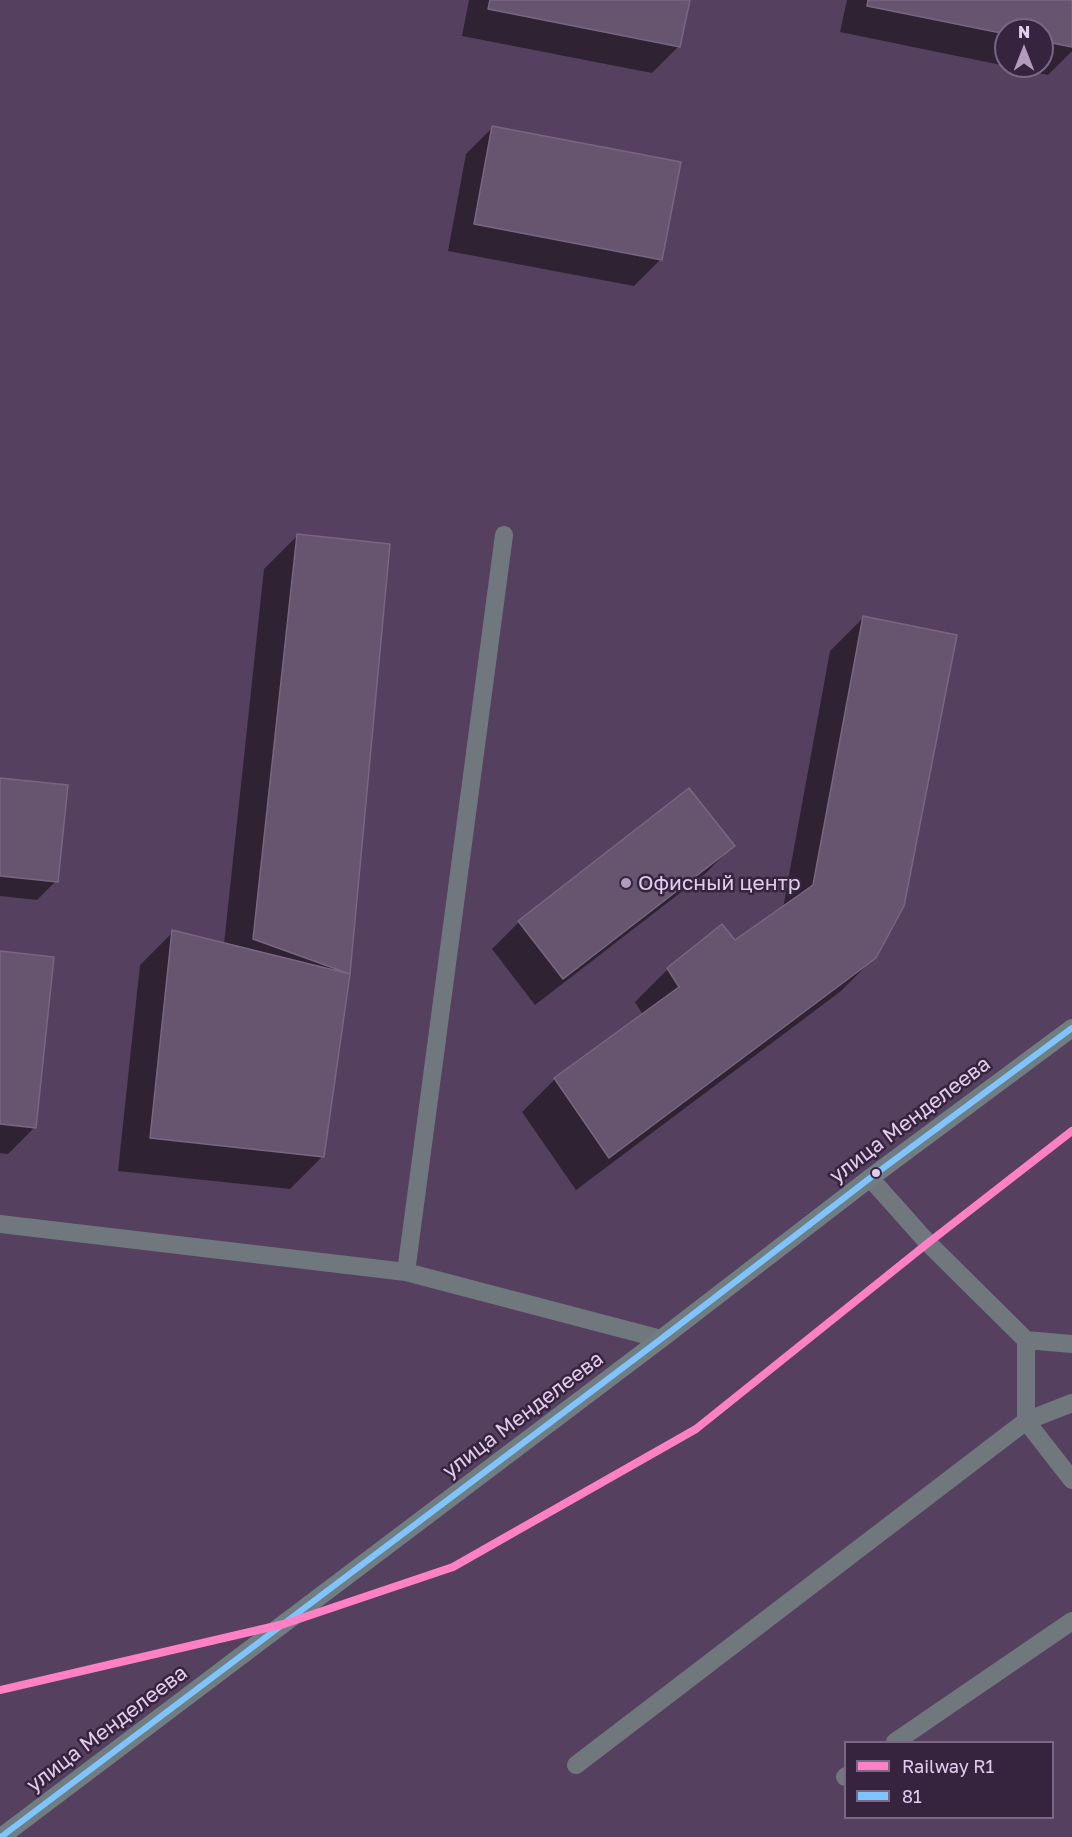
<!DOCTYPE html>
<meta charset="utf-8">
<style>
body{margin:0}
#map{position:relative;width:1072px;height:1837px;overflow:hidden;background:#564060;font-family:"Golos Text",sans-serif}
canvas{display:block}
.legend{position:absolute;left:844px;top:1741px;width:210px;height:78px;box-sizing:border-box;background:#36243f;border:2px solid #7b6785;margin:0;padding:8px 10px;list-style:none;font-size:18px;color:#e3ccef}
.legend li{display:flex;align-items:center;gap:12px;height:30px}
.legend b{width:30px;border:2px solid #7b6785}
.north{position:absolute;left:994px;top:18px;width:60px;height:60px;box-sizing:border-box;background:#36243f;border:2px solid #7b6785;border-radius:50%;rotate:0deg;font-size:16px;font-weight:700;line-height:24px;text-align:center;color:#e3ccef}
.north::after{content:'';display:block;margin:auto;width:21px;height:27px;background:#b29bbd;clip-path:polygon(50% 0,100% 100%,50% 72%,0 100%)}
</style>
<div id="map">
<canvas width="1072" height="1837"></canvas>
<ul class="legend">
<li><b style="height:8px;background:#ff80c5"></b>Railway R1</li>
<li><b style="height:8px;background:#80c4ff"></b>81</li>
</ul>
<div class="north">N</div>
</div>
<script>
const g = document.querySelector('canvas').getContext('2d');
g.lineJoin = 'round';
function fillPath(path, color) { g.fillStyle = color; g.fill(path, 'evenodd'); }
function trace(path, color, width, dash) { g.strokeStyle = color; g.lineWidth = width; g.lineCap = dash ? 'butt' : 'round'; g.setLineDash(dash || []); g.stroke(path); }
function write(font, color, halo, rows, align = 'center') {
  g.font = font + ' "Golos Text",sans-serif'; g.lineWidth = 5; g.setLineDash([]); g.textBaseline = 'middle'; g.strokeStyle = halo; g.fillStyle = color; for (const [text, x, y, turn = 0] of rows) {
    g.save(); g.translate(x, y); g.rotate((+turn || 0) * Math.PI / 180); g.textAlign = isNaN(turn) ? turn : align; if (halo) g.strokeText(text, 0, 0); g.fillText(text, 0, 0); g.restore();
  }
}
fillPath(new Path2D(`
 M469,0H688L679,46L652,73L462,36Z
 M847,0H1072V51L1048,75L1006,66H1042V30H1006V66L840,32Z
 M493,127L661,259L634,286L448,251L466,154Z
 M297,536L388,545L348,974L323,1156L290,1189L118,1171L140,965L173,932L224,944L264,569Z
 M863,618L875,957L841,991L576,1190L522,1112L555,1079L643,1015L635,1002L668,969L735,942L783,908L830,651Z
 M0,779L56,881L37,900L0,896Z
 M733,846L706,873L535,1005L492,949L519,922Z
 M0,953L35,1127L8,1154L0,1153Z`), '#0007');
const building = new Path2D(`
 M490,0H690L680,47L488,9Z
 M868,0H1072V47L1042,41V30H1006V34L867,6Z
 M492,126L681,162L662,260L474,224Z
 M297,534L390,544L350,974L253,939Z
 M863,616L957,635L904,906L876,958L609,1158L554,1078L679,987L667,968L722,924L735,940L813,885Z
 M0,778L68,785L58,882L0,876Z
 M689,788L735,846L563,979L518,921Z
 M172,930L350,974L324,1157L150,1138Z
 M0,951L54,957L36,1128L0,1124Z`);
fillPath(building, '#67556f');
trace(building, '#796682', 1.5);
trace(new Path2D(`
 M0,1224L406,1272L661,1339
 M406,1272L504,535
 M895,1742L1072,1621
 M576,1765L1026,1421L1072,1403
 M845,1777L846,1776`), '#70787e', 18);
trace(new Path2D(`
 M870,1178L928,1243L1026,1340L1072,1344
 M1026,1340V1421L1072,1480`), '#70787e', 18);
trace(new Path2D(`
 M1,1837L661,1339L870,1178L1072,1028`), '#707d81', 18);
trace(new Path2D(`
 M1,1837L661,1339L870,1178L1072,1028`), '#80c4ff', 6);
trace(new Path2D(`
 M0,1690L284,1624L453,1567L696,1429L928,1243L1072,1131`), '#ff80c5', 8);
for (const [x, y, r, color] of [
 [626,883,6,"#b29bbd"],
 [876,1173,5,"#e3ccef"]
]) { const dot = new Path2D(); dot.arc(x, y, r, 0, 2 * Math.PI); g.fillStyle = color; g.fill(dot); trace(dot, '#36243f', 2); }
write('21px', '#e3ccef', '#36243f', [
 ["Офисный центр",638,883]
], 'left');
write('21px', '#e3ccef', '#36243f', [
 ["улица Менделеева",910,1120,-37],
 ["улица Менделеева",523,1415,-37],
 ["улица Менделеева",107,1729,-37]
]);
</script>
